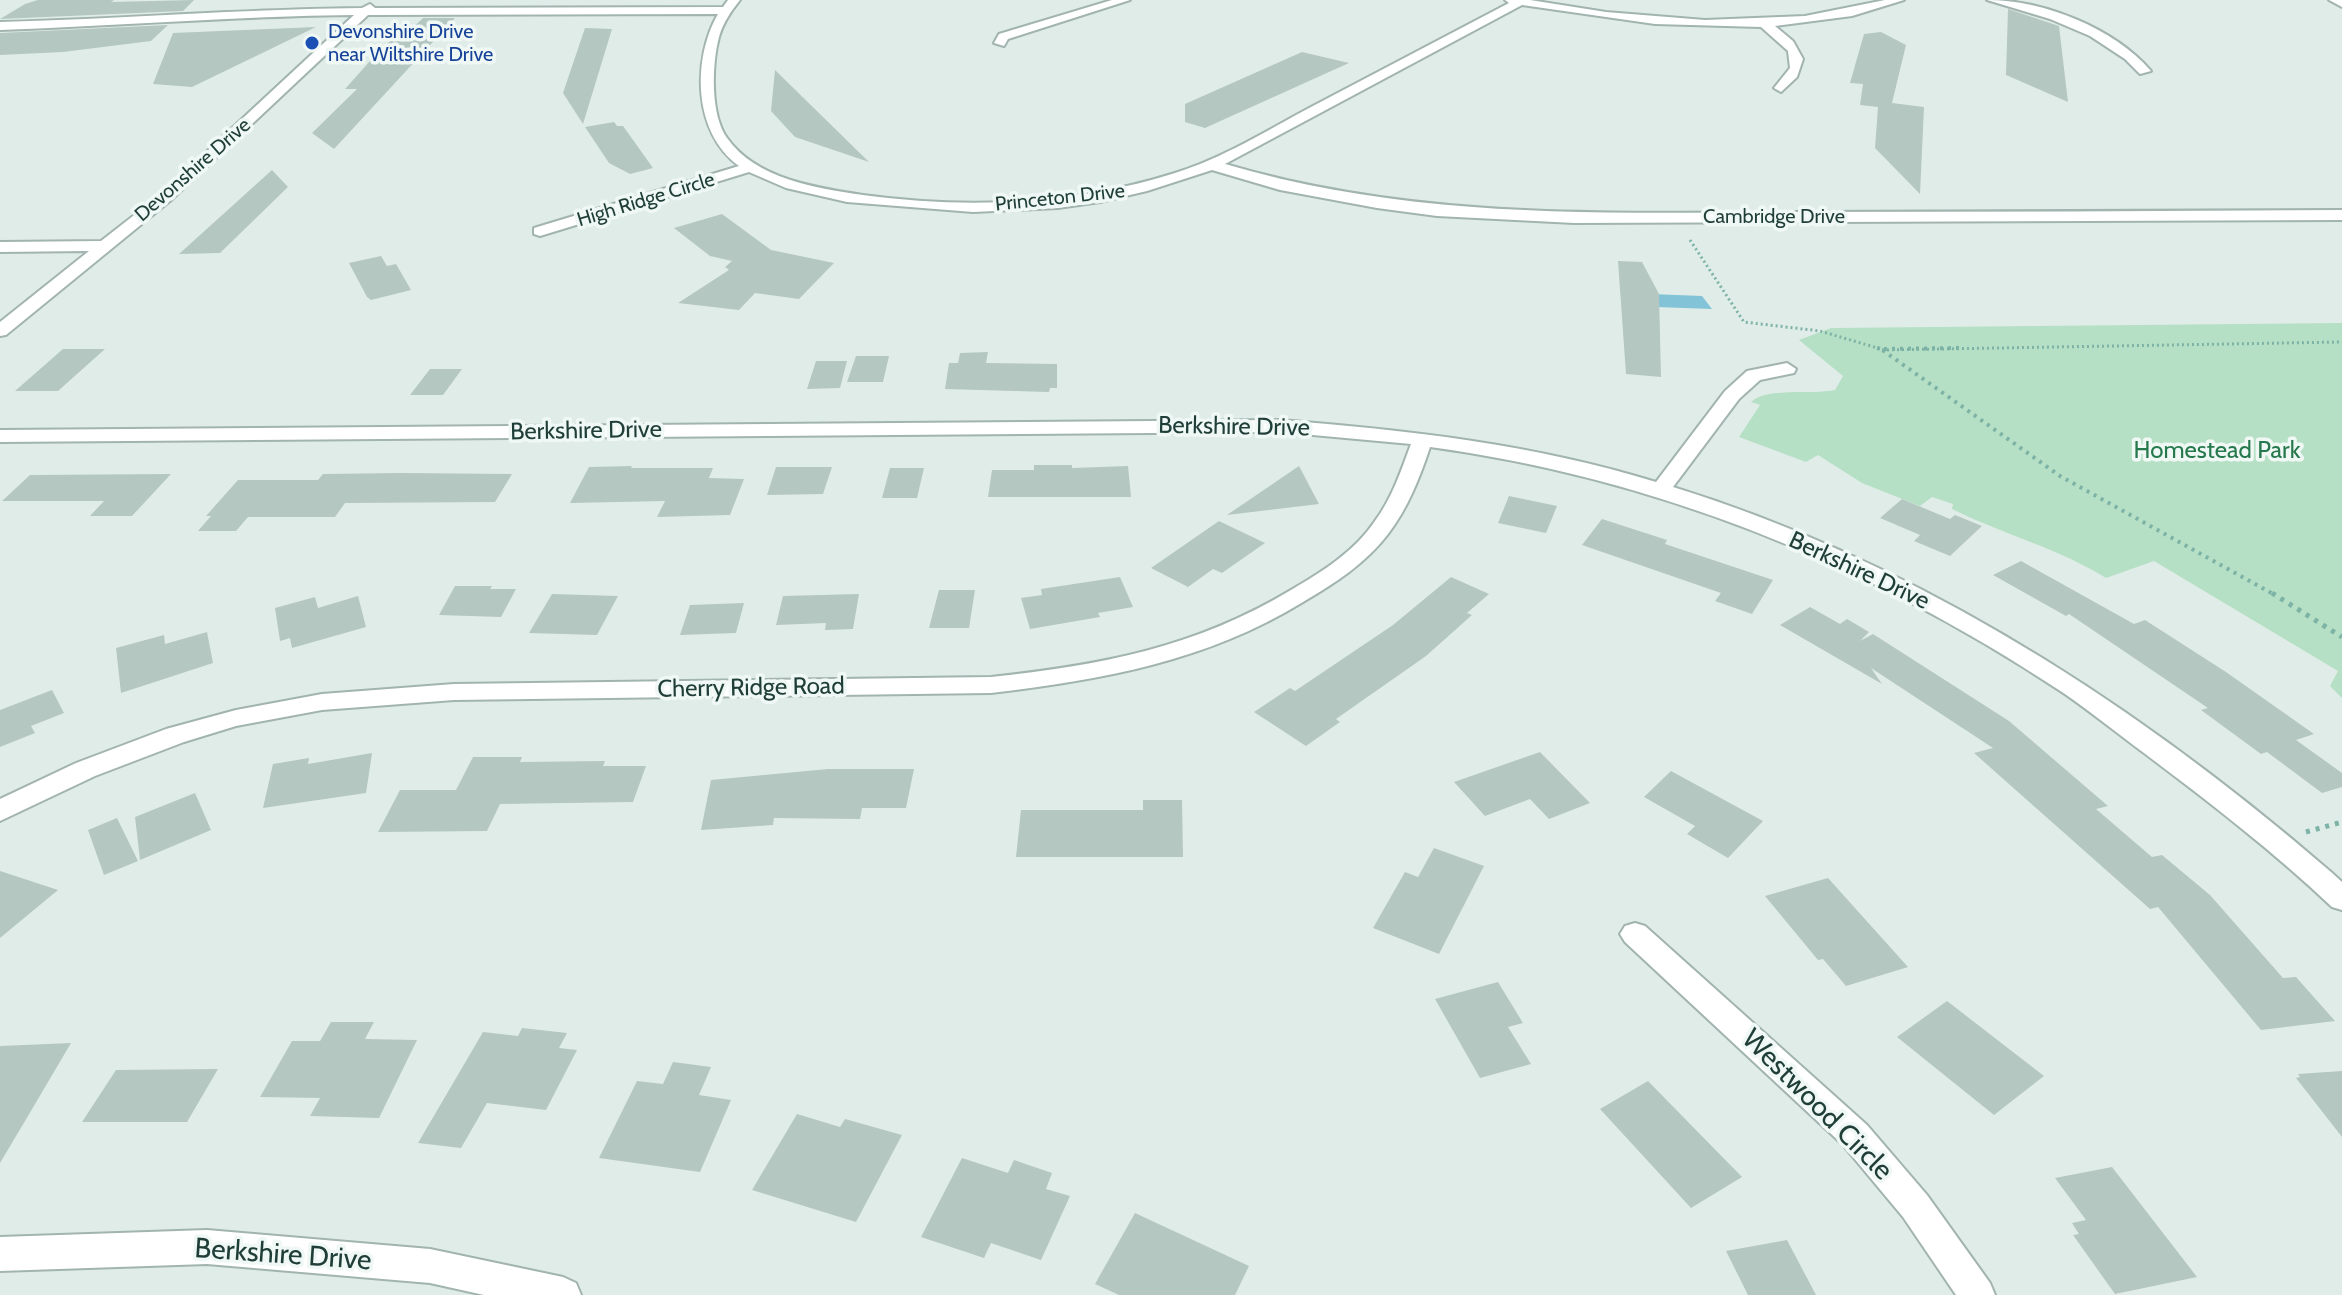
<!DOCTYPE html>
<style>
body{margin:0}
canvas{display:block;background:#e0ece8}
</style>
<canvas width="2342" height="1295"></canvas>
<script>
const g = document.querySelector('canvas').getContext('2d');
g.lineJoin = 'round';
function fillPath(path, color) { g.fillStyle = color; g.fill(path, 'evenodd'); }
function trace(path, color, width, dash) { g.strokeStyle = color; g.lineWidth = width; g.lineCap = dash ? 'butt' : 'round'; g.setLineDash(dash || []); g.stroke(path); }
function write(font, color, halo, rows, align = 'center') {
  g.font = font + ' Cabin,sans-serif'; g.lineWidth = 7; g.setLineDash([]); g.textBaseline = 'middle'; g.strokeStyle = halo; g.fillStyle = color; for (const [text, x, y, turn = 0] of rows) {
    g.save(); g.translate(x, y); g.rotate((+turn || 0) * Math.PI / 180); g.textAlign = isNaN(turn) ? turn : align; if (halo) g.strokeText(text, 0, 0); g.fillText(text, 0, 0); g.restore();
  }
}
fillPath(new Path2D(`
 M2342,323V698L2330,686L2338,671L2154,561L2106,578C2058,548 2002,534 1952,509L1953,504L1932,497L1920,506L1862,483L1818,455L1806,462L1739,437L1760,405L1751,402C1766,387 1812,395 1835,390L1843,376L1799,340L1831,328Z`), '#b6e0c5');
fillPath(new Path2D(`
 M1651,294L1702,296L1712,309L1656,307Z`), '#82c3d7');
fillPath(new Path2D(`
 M38,0H114L111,2L194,0L183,11L0,19L25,4Z
 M2008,9L2059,26L2068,102L2006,75Z
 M423,18H455L334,149L312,133L357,89H345L370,61L396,35H405Z
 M168,25L151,41L63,52L0,55V33Z
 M316,27L192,87L153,84L173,33Z
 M585,28L612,29L583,124L563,93Z
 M1881,32L1906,45L1892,103L1924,107L1920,194L1875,148L1878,107L1860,105L1863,84L1850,83L1864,34Z
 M1302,52L1349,63L1205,128L1185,122V104Z
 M775,70L869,162L795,137L771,111Z
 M614,122L617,126H623L653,168L630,174L609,163L585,127Z
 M272,170L288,187L220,253L179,254Z
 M722,214L771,250L834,263L799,299L755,293L739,310L678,303L729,270L725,267L732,261L710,256L674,228Z
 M381,256L387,266L396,264L411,290L371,300L367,297L349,263Z
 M1618,261L1642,262L1659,294L1661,377L1626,374Z
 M63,349H105L58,391H15Z
 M988,352L986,363L1057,364V388H1050L1049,392L945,389L949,363H958L960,353Z
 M856,356H889L883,382H847Z
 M816,361H847L840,388L807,389Z
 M430,369H462L443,395H410Z
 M1034,465H1072V468L1128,466L1131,497H988L992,470H1034Z
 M632,466L631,468H713L709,478L744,479L730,515L657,517L665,501L570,503L589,467Z
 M1299,466L1319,504L1227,515Z
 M776,467H832L823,494L767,495Z
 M890,468H924L917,498H882Z
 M402,473L512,474L495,502L345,503L335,517H248L236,531H198L211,516H206L238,480H318L323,474Z
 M171,474L132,516H90L104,501H2L30,475Z
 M1509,496L1557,506L1546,533L1498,523Z
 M1902,499L1950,519L1955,515L1982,526L1950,556L1914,541L1920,535L1880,518Z
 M1602,519L1667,540L1665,544L1773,580L1752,614L1715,601L1721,593L1582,545Z
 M1219,521L1265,543L1222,573L1213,569L1188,587L1151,568Z
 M2021,561L2134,624L2145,620L2226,672L2314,734L2296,740L2342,773V787L2322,793L2267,752L2261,754L2201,710L2208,708L2069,614L2066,616L1993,575Z
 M1120,577L1133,607L1098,613L1100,617L1030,629L1021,598L1042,595L1041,589Z
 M1451,577L1489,594L1467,613L1472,615L1426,656L1336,719L1340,722L1306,746L1254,712L1290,688L1295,691L1393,625Z
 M455,586H492L490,589H516L501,617L439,615Z
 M939,590H975L969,628H929Z
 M552,594L618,596L597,635L529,633Z
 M859,594L853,629L825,630L826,623L776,625L783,596Z
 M358,596L366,627L292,648L290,638L280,641L275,608L315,597L318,608Z
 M744,603L736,633L680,635L690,605Z
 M1810,607L1840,624L1847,619L1869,632L1860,641L1873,634L2009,721L2108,806L2096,809L2152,857L2162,855L2210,895L2283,978L2296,977L2335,1021L2261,1030L2158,907L2150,909L1974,753L1993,748L1871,668L1882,684L1780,625Z
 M207,632L213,663L121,693L116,648L164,635L165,644Z
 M52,690L64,713L31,726L35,733L0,747V710Z
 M1540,752L1590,803L1549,819L1530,799L1485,816L1454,782Z
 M372,753L366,793L263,808L273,764L309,758L308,764Z
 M473,757H522L520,762L605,761L603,766H646L633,802L500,804L487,831L378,832L400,790H456Z
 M828,769H914L906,808H862L860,819L774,818L773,825L701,830L711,780Z
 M1671,771L1763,821L1728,858L1687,834L1695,826L1644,797Z
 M195,793L211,830L140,860L135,817Z
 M1143,800H1182L1183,857H1016L1021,810H1143Z
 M117,818L138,861L104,875L88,830Z
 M1434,848L1484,866L1439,954L1373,928L1405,872L1418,877Z
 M0,871L58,890L0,938Z
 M1828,878L1908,967L1846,986L1823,959L1818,960L1765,896Z
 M1498,982L1523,1023L1508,1027L1531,1064L1480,1078L1435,999Z
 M1947,1001L2044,1076L1994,1115L1897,1037Z
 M331,1022H374L365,1039L417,1040L379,1118L310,1116L320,1098L260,1097L292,1041H320Z
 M522,1028L567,1033L559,1048L577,1050L546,1110L487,1103L461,1148L418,1143L483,1032L518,1036Z
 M71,1043L28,1116L0,1163V1046Z
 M673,1062L711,1067L699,1095L731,1100L700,1172L599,1158L637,1081L663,1084Z
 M218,1069L187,1122H82L116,1070Z
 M2342,1071V1137L2296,1078L2300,1077L2298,1074Z
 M1648,1081L1742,1177L1691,1208L1600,1109Z
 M797,1114L840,1127L845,1119L902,1135L856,1222L752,1190Z
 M962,1158L1008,1173L1014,1160L1052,1173L1046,1189L1070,1196L1041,1260L991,1243L984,1258L921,1237Z
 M2112,1167L2197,1277L2115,1294L2073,1235L2079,1234L2072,1223L2086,1220L2055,1178Z
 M1135,1213L1249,1266L1235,1295H1119L1095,1284Z
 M1787,1240L1816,1295H1748L1726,1251Z`), '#b5c7c1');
const minor = new Path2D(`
 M728,0H740C731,11 723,23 719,37C712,64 710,114 727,138C756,179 816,188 863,195C967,209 1074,205 1175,173C1223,158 1266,131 1311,107C1377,72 1443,38 1509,3L1505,0H1530L1606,12L1705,20L1805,16L1885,0H1904L1852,16L1775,26L1793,41L1803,59L1797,77L1781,92L1774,88L1790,68L1788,51L1761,27L1655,24L1522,5L1225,164C1415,220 1603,213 1799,212C1980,212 2161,211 2342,210V220L1574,223L1437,216L1377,208L1280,190L1212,170L1147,191L1100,202L1058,208L973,212L847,202L786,188L749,172L540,236L534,234V228L739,166C693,133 692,59 718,14L368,15L170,201L6,335L0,336V322L89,251L0,252V242L101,241L160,195L354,15C236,16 118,26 0,30V22C121,19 241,9 362,8L370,4L375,8L723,7Z
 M1112,0H1130L1008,39L1004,46L994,43L999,34Z
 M1987,0C2044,0 2114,28 2151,71L2140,74L2125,59L2090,36L2050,19Z
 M2329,0H2342V7Z
 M1787,363L1796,369L1794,373L1760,380L1739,399L1673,487C1918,563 2138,705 2331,872L2342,882V910L2332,907C2273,851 2209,802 2144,753C2117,733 2090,711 2062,692C1870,565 1658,478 1430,447C1420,477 1408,508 1388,534C1366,563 1334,584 1303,602C1207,661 1102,680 991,693L454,700L322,710L236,726L184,742L95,776L0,821V799L76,763L166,729L236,710L322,694L454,684L991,677C1102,665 1194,648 1291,590C1322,572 1355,551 1375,521C1392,498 1401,471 1411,444L1280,432L0,442V430L1280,420C1407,430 1533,444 1656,482L1725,391L1747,371Z
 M1635,923L1645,926L1867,1125L1927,1195L1990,1283L1995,1295H1956L1903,1217L1843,1145L1625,942L1620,934L1625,926Z
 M207,1230L430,1249L563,1277L576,1283L581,1295H484L430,1283L207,1264L0,1271V1237Z`);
trace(minor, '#a2b4b0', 4);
trace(new Path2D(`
 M1690,240L1744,322L1820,331L1881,349
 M1882,350L2342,342`), '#7db3a6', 3, [2, 3]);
trace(new Path2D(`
 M1877,348L1881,349
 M1959,348L1881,349L2060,476L2275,595`), '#7db3a6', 4, [3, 5]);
trace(new Path2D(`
 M2272,593L2342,637
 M2306,832L2342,822`), '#7db3a6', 5, [4, 6]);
fillPath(minor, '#fff');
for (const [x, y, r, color] of [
 [312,43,8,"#1a4fb4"]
]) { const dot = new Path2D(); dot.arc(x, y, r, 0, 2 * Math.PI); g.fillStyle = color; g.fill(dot); trace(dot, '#f0f8f5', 3); }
write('20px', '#164399', '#f0f8f5', [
 ["Devonshire Drive",328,32],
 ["near Wiltshire Drive",328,55]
], 'left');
write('20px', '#1f3e38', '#f0f8f5', [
 ["Devonshire Drive",193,170,-41],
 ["Princeton Drive",1060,198,-6],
 ["High Ridge Circle",646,200,-17],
 ["Cambridge Drive",1774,217]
]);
write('24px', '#1f3e38', '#f0f8f5', [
 ["Berkshire Drive",1234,427,1],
 ["Berkshire Drive",586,431,-1],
 ["Berkshire Drive",1859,571,25],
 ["Cherry Ridge Road",751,688,-1]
]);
write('24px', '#25794c', '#f0f8f5', [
 ["Homestead Park",2217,451]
]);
write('28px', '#1f3e38', '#f0f8f5', [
 ["Westwood Circle",1817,1105,45],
 ["Berkshire Drive",283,1255,4]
]);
</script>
